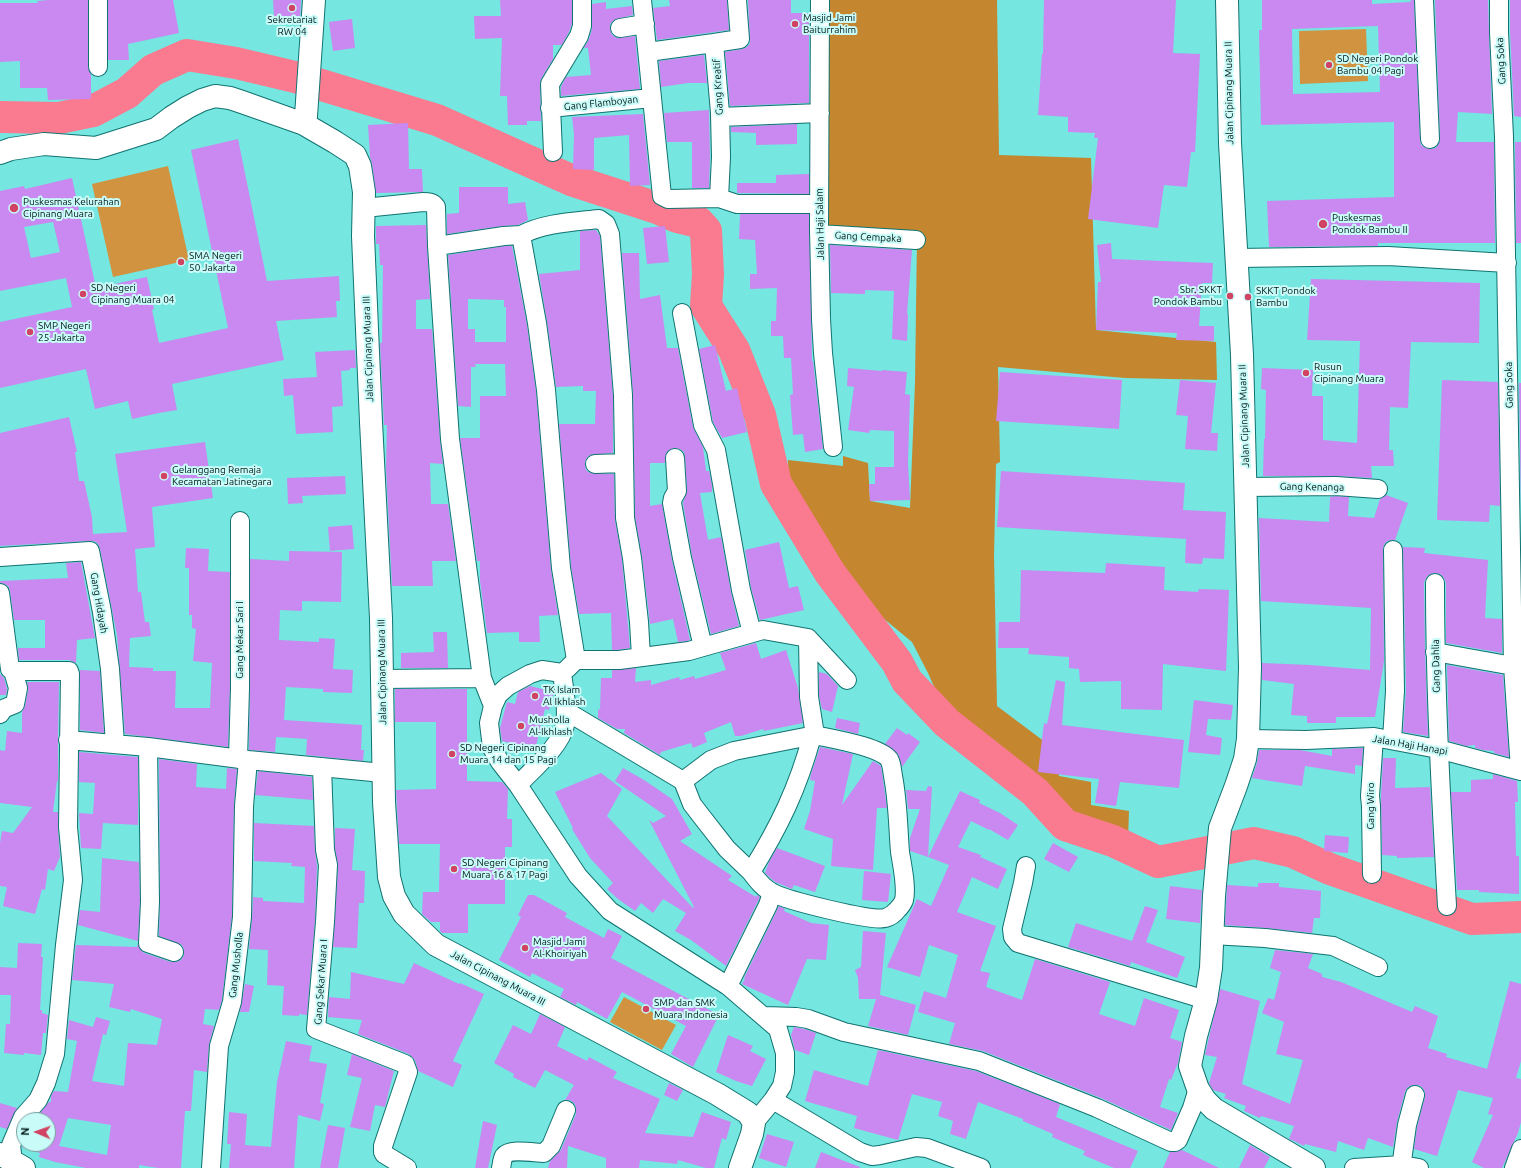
<!DOCTYPE html>
<style>
body{margin:0}
#map{position:relative;width:1521px;height:1168px;overflow:hidden;background:#75e6e0;font-family:Ubuntu,sans-serif}
canvas{display:block}
.north{position:absolute;left:16px;top:1112px;width:40px;height:40px;box-sizing:border-box;background:#c9fcf9;border:1px solid #79a09e;border-radius:50%;rotate:272deg;font-size:11px;font-weight:700;line-height:16px;text-align:center;color:#001615}
.north::after{content:'';display:block;margin:auto;width:14px;height:18px;background:#d24262;clip-path:polygon(50% 0,100% 100%,50% 72%,0 100%)}
</style>
<div id="map">
<canvas width="1521" height="1168"></canvas>
<div class="north">N</div>
</div>
<script>
const g = document.querySelector('canvas').getContext('2d');
g.lineJoin = 'round';
function fillPath(path, color) { g.fillStyle = color; g.fill(path, 'evenodd'); }
function trace(path, color, width, dash) { g.strokeStyle = color; g.lineWidth = width; g.lineCap = dash ? 'butt' : 'round'; g.setLineDash(dash || []); g.stroke(path); }
function write(font, color, halo, rows, align = 'center') {
  g.font = font + ' Ubuntu,sans-serif'; g.lineWidth = 4; g.setLineDash([]); g.textBaseline = 'middle'; g.strokeStyle = halo; g.fillStyle = color; for (const [text, x, y, turn = 0] of rows) {
    g.save(); g.translate(x, y); g.rotate((+turn || 0) * Math.PI / 180); g.textAlign = isNaN(turn) ? turn : align; if (halo) g.strokeText(text, 0, 0); g.fillText(text, 0, 0); g.restore();
  }
}
fillPath(new Path2D(`
 M1366,29L1368,81L1300,84L1299,31Z
 M168,166L189,260L113,277L92,184Z
 M624,997L676,1025L662,1050L610,1022Z`), '#d19340');
fillPath(new Path2D(`
 M823,0H997L999,155L1091,158L1096,330L1216,342L1217,380L1125,378L998,367L1000,462L996,464L994,556L997,706L1057,751L1059,776L1091,782V805L1129,811L1128,839L1068,821L1037,791L948,718L928,673L912,642L883,618L850,585L789,490L788,460L843,466V456L868,463L870,501L910,508L915,383L917,239L821,232Z`), '#c4862e');
trace(new Path2D(`
 M0,117L59,118L93,111L127,93L153,70L187,55L236,63L295,77L437,120L571,180L657,208L677,217L698,222L706,231L708,274L706,306L734,350L760,415L776,484L830,573L897,662L907,681L947,723L1035,792L1065,825L1113,841L1158,862L1254,843L1293,852L1330,869L1472,919L1521,917`), '#fa7a8f', 32);
fillPath(new Path2D(`
 M48,0H88V67L91,75V99L48,100L47,88H20V61L0,62V3H38L37,1Z
 M108,0H173L179,33L128,44L129,60H108Z
 M273,0H301L300,17H274Z
 M500,0H572V24L569,32L562,45H553V59L541,79L540,84L541,121H527V125H508L507,96H500L502,38L475,39L474,16H501Z
 M669,0H727L729,30L657,40L653,8L670,6Z
 M748,0H791V13H809V103L730,106L725,52L742,49L747,47L750,43Z
 M1044,0H1176L1173,53L1200,54L1195,152H1191L1187,187L1164,185L1158,228L1088,219L1098,138H1094L1095,133L1068,132V117L1038,115L1042,54H1043Z
 M1262,0H1372V4L1410,2L1411,0H1414L1420,139L1421,145L1426,148L1430,149L1436,148L1439,143L1440,139L1435,0H1488L1489,32L1492,114L1458,112L1456,142H1494L1495,243H1378V246L1269,247L1267,201L1394,197V122L1261,125L1259,30H1262ZM1378,26L1380,92L1293,94L1292,29Z
 M1510,0H1521V117L1514,116L1510,32Z
 M606,2V9L632,6L633,15L614,20L610,24V29L612,35L617,38L635,36L640,89L561,96V87L566,77L591,75L588,48H584L589,39L592,29V4Z
 M352,19L355,48L333,51L329,22Z
 M704,55L707,83H688L661,87L659,61Z
 M709,110L710,157L709,188H692V142H667L664,113Z
 M643,114L650,185L630,186L629,135L594,138V170L573,169L574,134L572,117Z
 M408,123L409,169H422L423,192L376,193L372,164L370,157L368,125Z
 M797,124V144L756,145V133L731,132V127Z
 M238,139L267,281L339,276L340,301H336L337,317L276,321L284,360L172,384L177,410L159,413L132,419L128,401L95,409L86,369L0,388V322L72,307L66,278L0,291V191L24,186L25,189L72,178L96,288L147,277L154,309L152,310L159,343L228,328L191,150ZM53,222L60,252L31,258L24,227Z
 M1515,142H1521V243H1516Z
 M809,174V194L737,193V183H776V175Z
 M459,187H508V204L525,202L528,220L518,225L503,226L447,234V214L459,213Z
 M740,214H809L812,361H813L823,449L805,452L803,434L793,435L790,395L793,394L791,358H784L783,336H771V321H776L777,288L750,289V274H757L755,240L739,239Z
 M426,225L430,299L416,300V329H432L440,440L443,464L430,463L431,504H448L456,561H432L433,586H392L386,468L387,425H384L380,343H382L383,265H380L379,244H376V226Z
 M665,226L669,262L647,264L643,228Z
 M596,230L600,236L613,396V453L590,455L586,459L585,465L586,470L590,473L614,474L615,520L622,559L630,648L618,650H612L611,613L579,614L571,567L559,424H595L596,391H583V386L556,387L547,322L539,274L580,270V231Z
 M1111,243L1112,259L1213,263L1212,283H1202L1199,326H1214V341L1176,340L1177,333L1096,330L1098,282H1101L1097,245Z
 M830,245L912,250L907,314H908L907,341L892,339L894,291L865,290V294L831,293Z
 M505,246H512L527,325L536,391L551,569L558,615L539,616L540,642H519V632L487,633L480,581V561H477L460,438H480V396H506L505,364H475L476,367H471V407L458,406L448,255ZM468,299L504,300V307H506V342H475V329H468Z
 M622,253H639L640,299L660,295L667,348H678L693,427L703,447L706,471H709L712,485V492L700,493L708,540L721,537L731,592L739,626L711,634L692,556L683,503L687,490L685,457L684,452L680,449L674,448L669,450L666,453L665,463H650V506L662,504L672,560L690,640L687,641L678,642L673,619L650,624L642,557L635,517L633,394Z
 M1311,279L1480,283L1479,343L1411,342L1408,408L1390,407L1389,450H1393L1394,466H1371L1372,478L1336,476H1263L1264,439H1265L1266,390L1261,389L1262,368L1313,370L1312,396H1323V440L1357,443L1360,341L1307,340Z
 M715,345L726,391L737,388L747,432L722,438L713,422L699,349Z
 M355,350L356,368H350V370L341,371L343,406L332,407L333,432L296,434L293,395L284,396L283,379L317,377L315,352Z
 M848,368L882,371V370L907,372L905,394L910,395L908,463L910,500L870,501L869,484H875V467H894V431L870,430L869,433L848,430L854,387L847,386Z
 M1000,372L1122,380L1119,429L996,421Z
 M1180,380L1216,383L1211,433H1218L1217,451L1185,449L1188,416L1176,415Z
 M1442,380L1498,382L1500,506L1490,505L1489,522L1437,520Z
 M1519,383H1521V508Z
 M69,417L77,452H75L79,481H84L92,517L93,534L127,532L115,454L205,442L213,498L152,507L155,547L135,549L138,592H141L145,622H149L151,636L130,638L129,667L153,668V671H176L175,708H210L212,663L193,661L196,629L192,628V615H189V568H185L186,548L209,549L208,571L230,572V688L228,747L125,734L117,635L100,549L98,544L94,541H89L0,546V433Z
 M1001,471L1185,483L1183,510L1226,512L1224,559L1203,558L1202,564L1185,563L1186,539L997,527Z
 M345,476L346,494L302,496L303,503L288,504L287,478Z
 M1386,495L1408,503L1395,540L1387,541L1384,545L1383,550L1384,661L1375,717H1336V723H1307V716L1291,715L1294,684L1262,680V663L1310,665L1370,670L1371,608L1261,601L1259,518L1329,522L1330,497L1336,496L1349,497L1348,516L1374,518L1380,499Z
 M352,525L354,549L330,551L328,527Z
 M779,542L789,588L798,586L804,610L760,620L751,588L745,550Z
 M1403,547L1425,548L1424,553L1488,560L1485,618L1502,619V653L1446,643V583L1444,578L1440,574L1435,573L1430,574L1426,578L1424,583L1425,651L1428,736L1403,732L1406,691Z
 M289,551L342,552L341,602L302,601V611L280,610L279,640L319,642V638L335,639L333,669L353,670L352,693L323,692V689L286,687L284,720L362,725L361,750H364L363,761L306,755L307,739L276,737L275,752L249,750L250,688V559L289,561Z
 M81,562L95,638L77,640L76,663L69,660H19L18,648H45V620H14L10,591L8,586L4,584L0,583V581L68,578L66,563Z
 M1106,563L1165,567L1164,590L1198,592L1199,589L1229,590L1226,671L1163,664L1162,710L1121,709V681L1080,682L1079,669L1069,668V657L1028,654L1029,648H998L999,622H1020L1021,570L1105,573Z
 M433,632H447L448,668H401V653L434,652Z
 M756,643L761,659L786,650L798,688L803,723L764,731L763,729L741,736H735L731,722L704,733L707,742L693,748L691,743L661,752L660,755L624,733L625,729H617L598,718V709L600,710L601,678H612V670L636,668L635,682L651,680V685L679,677L680,680L694,676L695,679L726,670L720,653Z
 M1447,665L1503,675L1509,757L1494,753V751L1483,750L1475,748V745L1466,746L1449,741Z
 M80,670L100,671L104,733L80,730Z
 M819,672L827,674L838,686L832,712L822,709L819,696Z
 M0,674L4,678L7,689L6,695H0Z
 M1056,680L1065,682L1062,725L1184,740L1179,788L1120,782L1116,806L1095,803L1099,779L1038,772L1044,723L1047,724Z
 M27,682H59L58,739V781H57L53,812H58V828L60,857L54,871L48,869L45,890L42,889L35,914L3,906L7,887L0,886V843L2,831L13,833L32,807L0,803V750L5,751L7,731L22,733V712L25,706L28,690Z
 M530,686L554,692L549,710L545,709L535,750L502,741L500,728L507,702L515,704L518,692Z
 M395,689H467V781L502,782L508,789L507,819H512V847H505V904H468V933H442L440,931V922H431L422,914L423,892H439L440,844H399L396,790L436,789V722H395Z
 M1194,700L1233,705L1231,720L1208,719L1206,735L1222,738L1220,755L1188,752Z
 M837,718L860,723L858,734L835,728Z
 M897,728L907,735L908,733L920,742L902,767L898,754L885,744Z
 M820,747L853,754L842,805L873,761L881,766L887,808H877L873,870L831,866L833,839L804,829L810,811L815,781L810,780L811,774Z
 M1363,748L1362,766L1355,765V774L1305,766L1302,786L1252,778L1257,763L1259,750H1300L1332,756V749Z
 M79,752L138,757V825L103,823L101,849L81,848L79,813L93,814L95,783L79,782Z
 M1383,758H1396L1395,788L1430,787L1434,857L1397,858V856L1382,855L1381,796Z
 M159,759L197,764L196,787L226,789L227,768L237,769L234,806L232,916L222,1000L219,1010L205,1009L203,1024L214,1026L209,1045L207,1072L194,1070L191,1111H185L181,1168H158L139,1165V1168H86L55,1162L39,1157L40,1153L22,1147L24,1141V1144H48V1120H34L49,1102H51V1096L54,1091L68,1092L77,1041L67,1039L69,1020L93,1027L96,1017L110,1021L106,1035L103,1034L92,1081L124,1086L128,1043L157,1045L162,1019L131,1009L130,1012L109,1007L114,984L72,980L76,945L137,947L138,943L140,949L144,953L171,962H176L181,960L184,955V950L182,945L159,936L160,902ZM68,1118L111,1125L107,1155L59,1146Z
 M623,768L644,780L672,799L692,834L680,841L732,876L728,880L756,897L757,895L760,897L726,966L691,940L675,931L686,913L663,899L653,913L641,903L635,911L618,899L607,889L613,883L590,858L572,829L573,828L555,792L601,773L622,789L607,816L693,908L694,907L649,820L653,823L666,816L615,781Z
 M258,771L312,777L313,800L255,795Z
 M1493,774L1517,781L1518,802H1515L1516,856H1519V894L1479,892V890H1457L1451,792H1471V780L1493,779Z
 M928,786L932,787L928,857L910,851V838L920,809H908L906,790L926,791Z
 M960,791L980,800L979,803L1000,813L1018,825L1008,840L989,829V830L971,821L958,847L981,855L980,857L1007,869L998,889L972,877L957,912L996,926L980,971L990,973L986,987L1022,1000L1035,959L1110,982L1099,1014L1135,1026L1144,998L1179,1010L1170,1038L1182,1042L1178,1063L1171,1080L1169,1079L1160,1107L1178,1113L1171,1130L1101,1098L983,1051L949,1044L955,1023L918,1012L924,991L946,998L958,955L929,945L920,977L887,967L917,899L931,906L949,865L928,857Z
 M254,823L314,826L315,850L317,866L315,921L307,1015L299,1014V1016L282,1015L284,986L267,985L268,950L249,949L252,918L253,897L263,898V901L304,903L305,867L291,866L292,863L254,861Z
 M335,828L355,829L352,870L365,871L364,903H359L357,948L333,947L338,866L335,849Z
 M1325,835L1349,837L1348,853L1324,851Z
 M1053,843L1078,857L1069,872L1044,859Z
 M777,848L825,866L815,892L794,885L792,889L785,886L775,882L766,874L765,873L769,862Z
 M102,858L139,862L140,902L138,941L78,925L80,910L100,912Z
 M864,871L891,874L888,902L862,900Z
 M1258,883H1279V887L1321,891L1320,918H1314L1312,933L1266,928L1225,925L1227,885L1258,887Z
 M1170,886L1202,890L1200,923L1166,919Z
 M528,895H534L567,913L565,917L604,938L608,929L622,936L611,958L719,1015L693,1067L671,1054L686,1026L622,992L607,1019L577,1002L576,1005L560,997L564,989L532,973L530,977L499,960L521,917L518,915Z
 M779,906L785,909L784,911L811,923L829,925L826,960L807,959L788,1005L742,984L745,979L744,978Z
 M1145,906L1158,910L1146,942L1185,957L1177,978L1131,962L1130,966L1068,947L1076,923L1132,941Z
 M863,931L886,933L880,995L916,1005L908,1035L868,1026L876,999H859L858,978L855,970L861,967Z
 M18,943L42,944L41,957H43L40,1010H42V1013L48,1015L46,1033H43L41,1055L24,1053V1055L4,1053L6,1024H10L11,995H0V967L17,968Z
 M1275,950L1313,954L1308,968L1322,974V977L1341,982L1412,1012L1415,1006L1438,1016L1428,1048L1447,1054L1446,1057L1487,1069L1510,981L1521,984V1061L1516,1078L1521,1079V1122L1518,1133L1502,1168H1484L1472,1162L1493,1115L1488,1114L1493,1098L1458,1090L1437,1156L1414,1149L1417,1127L1425,1097V1092L1422,1087L1418,1085H1412L1407,1088L1405,1092L1397,1122L1393,1147L1368,1138L1364,1150L1338,1141L1336,1152L1305,1144L1304,1146L1294,1141L1289,1139L1294,1126L1261,1116L1260,1118L1244,1111L1246,1106L1224,1098L1226,1094L1213,1090L1209,1083L1217,1057L1205,1055L1220,989L1260,1001L1242,1084L1290,1104L1303,1060L1276,1054L1284,1022L1262,1013L1268,998L1274,1000L1281,972L1270,968Z
 M414,963L459,984L460,983L484,994L453,1061L462,1065L453,1087L418,1071L415,1060L409,1054L358,1034L362,1020L328,1017L329,997L350,999L351,972L404,984Z
 M245,984L254,986L249,1012H240Z
 M540,1014L565,1027L557,1046L587,1061L589,1057L617,1072L613,1078L660,1099L645,1133L693,1137L702,1112L731,1122L726,1140L722,1138L714,1168H706L678,1160L677,1164L640,1160L639,1168H606V1158L568,1146L567,1168H548L550,1161L561,1150L576,1114V1109L575,1104L570,1100H565L574,1085L545,1070L535,1088L513,1077L514,1074L494,1063L513,1025L531,1034Z
 M794,1027L805,1029L816,1033L809,1055L795,1050L791,1035Z
 M728,1035L753,1046L750,1051L766,1059L752,1086L736,1081L716,1072Z
 M286,1041L312,1046L309,1061L327,1064L320,1103L324,1104L320,1121L298,1115L294,1168H229L231,1144H227L229,1112L247,1114L245,1145L271,1147L277,1082Z
 M878,1050L976,1071L1060,1104L1056,1117L1138,1151L1130,1168H1114L1083,1155L1085,1151L1052,1137L1053,1134L1023,1121V1119L978,1102L966,1139L950,1134L953,1121L938,1116L942,1102L912,1094L898,1140L854,1128L857,1116L805,1101L814,1070L868,1086Z
 M352,1054L394,1071L385,1107L375,1105L370,1131L350,1127L362,1078L347,1075Z
 M669,1083L683,1090L677,1101L664,1095Z
 M0,1103L17,1108L7,1129L0,1127Z
 M483,1121L497,1125L488,1168H475Z
 M328,1125L345,1128L338,1168H320Z
 M767,1134L794,1142L786,1167L759,1158Z
 M1250,1145L1270,1157L1264,1168H1239Z
 M1182,1150L1219,1168H1163L1170,1152H1175Z
 M821,1152L860,1167V1168H815Z`), '#c989f0');
const minor = new Path2D(`
 M642,0L662,196L668,199L719,198L737,204H819
 M820,0L819,229L821,319L823,353L833,447
 M1424,0L1430,139
 M1499,0V32L1504,137L1513,666L1520,770
 M620,28L645,24
 M648,52L714,43
 M98,67V0
 M550,108L652,98
 M720,117L820,113
 M553,152L550,84L579,36L582,26V0
 M719,198L721,157L720,113L714,43L740,39L737,0
 M364,208L423,202C428,202 433,202 436,207L437,246L450,439L482,678L493,706
 M819,234L916,240
 M521,235C544,223 572,222 599,219L606,224L610,234L623,395L625,518L632,558L639,622L641,657
 M437,246L504,236L521,235L537,323L546,390L561,568L576,660
 M1236,258L1388,256L1507,263
 M682,313L703,425L716,450L741,590L752,633
 M675,458L677,491L673,498L672,503L682,558L703,647
 M595,464L624,463
 M1246,487L1336,486L1378,489
 M0,557L90,551L102,612L110,669L115,744
 M1435,583C1435,691 1441,798 1447,906
 M0,593L10,669L13,671H69L70,674L68,827L73,880L65,945L55,1054L46,1083L38,1100L23,1117L11,1145L13,1162
 M808,638L809,697L815,735
 M808,638L847,680
 M1435,652L1513,666
 M567,669L576,660H619L689,651L763,630L808,638
 M562,673L542,670L530,674L508,686L498,695L493,706L489,723L492,748L500,762L518,785L578,876L610,911L728,986L778,1029L785,1053V1072L782,1086L773,1100L754,1123
 M382,679L482,678
 M566,711L683,781L692,804L702,817L727,849L751,872C779,827 798,788 812,736
 M0,714L3,709L15,704L18,688L13,671
 M1248,739L1306,740L1374,737L1438,749L1521,771
 M68,740L148,747L248,760L383,773
 M1392,740L1395,691L1393,550
 M148,747L150,902L148,943L174,952
 M238,759L240,688V521
 M322,767L325,850L328,865L325,922L316,1029L405,1064L408,1072L383,1146V1152L384,1154L407,1168
 M683,781L711,760L734,751L815,735
 M518,785C533,769 561,746 565,725C568,708 564,689 562,673
 M1026,866L1023,883L1012,929L1013,937L1018,943L1206,1000
 M751,872C757,880 764,889 773,893C786,900 872,922 885,918C889,917 894,914 897,910C899,908 903,903 904,900C907,887 902,865 900,852C898,827 898,802 893,776C892,771 892,764 889,759C878,746 832,739 815,735
 M1372,874L1371,806L1370,796L1374,737
 M1212,935L1265,938L1333,946L1378,967
 M728,986L768,905L772,893
 M765,1016L796,1017L808,1019L844,1032L979,1061L1097,1108L1171,1142H1175L1178,1140L1192,1108L1198,1089
 M773,1100L860,1152L872,1156L880,1155L916,1147L927,1148L981,1168
 M211,1168L219,1046L232,1002L242,917L244,806L248,760
 M501,1168C502,1164 502,1159 504,1156C510,1148 535,1153 544,1153L551,1146L566,1110
 M1354,1168L1402,1165L1419,1168
 M1401,1168L1407,1125L1415,1095
 M1514,1168L1521,1149`);
const tertiary = new Path2D(`
 M1227,0L1230,143L1242,355L1250,667L1248,739L1245,759L1236,786L1220,828L1214,896L1211,968L1206,1000L1196,1036L1190,1066L1198,1089L1205,1100L1214,1109L1314,1168
 M304,124L306,116L314,0
 M0,153L11,149L44,144L96,148L156,129L172,117L188,107L202,100L215,96L230,98L242,102L304,124L335,142L355,155L360,166L364,192L363,236L371,422L381,618L384,802L389,877L394,896L404,914L436,945L717,1094L748,1113L754,1123L752,1134L740,1168
 M0,1154L24,1168`);
trace(minor, '#107370', 20);
trace(tertiary, '#107370', 24);
trace(minor, '#fff', 18);
trace(tertiary, '#fff', 22);
for (const [x, y, r, color] of [
 [292,8,4,"#d24262"],
 [795,24,4,"#d24262"],
 [1329,65,4,"#d24262"],
 [14,208,5,"#d24262"],
 [1323,224,5,"#d24262"],
 [181,262,4,"#d24262"],
 [83,294,4,"#d24262"],
 [1230,296,4,"#d24262"],
 [1248,297,4,"#d24262"],
 [30,332,4,"#d24262"],
 [1306,373,4,"#d24262"],
 [164,476,4,"#d24262"],
 [535,696,4,"#d24262"],
 [521,726,4,"#d24262"],
 [452,754,4,"#d24262"],
 [454,869,4,"#d24262"],
 [525,948,4,"#d24262"],
 [646,1009,4,"#d24262"]
]) { const dot = new Path2D(); dot.arc(x, y, r, 0, 2 * Math.PI); g.fillStyle = color; g.fill(dot); trace(dot, '#c9fcf9', 1.5); }
write('10px', '#001615', '#c9fcf9', [
 ["Masjid Jami",803,18],
 ["Baiturrahim",803,30],
 ["Sekretariat",292,20,"center"],
 ["RW 04",292,32,"center"],
 ["SD Negeri Pondok",1337,59],
 ["Bambu 04 Pagi",1337,71],
 ["Puskesmas Kelurahan",23,202],
 ["Cipinang Muara",23,214],
 ["Puskesmas",1332,218],
 ["Pondok Bambu II",1332,230],
 ["SMA Negeri",189,256],
 ["50 Jakarta",189,268],
 ["SD Negeri",91,288],
 ["Cipinang Muara 04",91,300],
 ["Sbr. SKKT",1222,290,"right"],
 ["Pondok Bambu",1222,302,"right"],
 ["SKKT Pondok",1256,291],
 ["Bambu",1256,303],
 ["SMP Negeri",38,326],
 ["25 Jakarta",38,338],
 ["Rusun",1314,367],
 ["Cipinang Muara",1314,379],
 ["Gelanggang Remaja",172,470],
 ["Kecamatan Jatinegara",172,482],
 ["TK Islam",543,690],
 ["Al Ikhlash",543,702],
 ["Musholla",529,720],
 ["Al-Ikhlash",529,732],
 ["SD Negeri Cipinang",460,748],
 ["Muara 14 dan 15 Pagi",460,760],
 ["SD Negeri Cipinang",462,863],
 ["Muara 16 & 17 Pagi",462,875],
 ["Masjid Jami",533,942],
 ["Al-Khoiriyah",533,954],
 ["SMP dan SMK",654,1003],
 ["Muara Indonesia",654,1015]
], 'left');
write('10px', '#001615', '#c9fcf9', [
 ["Gang Soka",1501,61,-93],
 ["Gang Kreatif",718,87,-93],
 ["Jalan Cipinang Muara II",1229,93,-91],
 ["Gang Flamboyan",601,103,-6],
 ["Jalan Haji Salam",820,224,-91],
 ["Gang Cempaka",868,237,3],
 ["Jalan Cipinang Muara III",368,349,-92],
 ["Gang Soka",1509,385,-91],
 ["Jalan Cipinang Muara II",1244,416,-92],
 ["Gang Kenanga",1312,487,1],
 ["Gang Hidayah",99,603,80],
 ["Gang Mekar Sari I",240,640,-90],
 ["Gang Dahlia",1436,666,-91],
 ["Jalan Cipinang Muara III",382,672,-91],
 ["Jalan Haji Hanapi",1410,745,10],
 ["Gang Wiro",1371,806,-90],
 ["Gang Musholla",236,965,-84],
 ["Jalan Cipinang Muara III",498,978,28],
 ["Gang Sekar Muara I",321,982,-86]
]);
</script>
